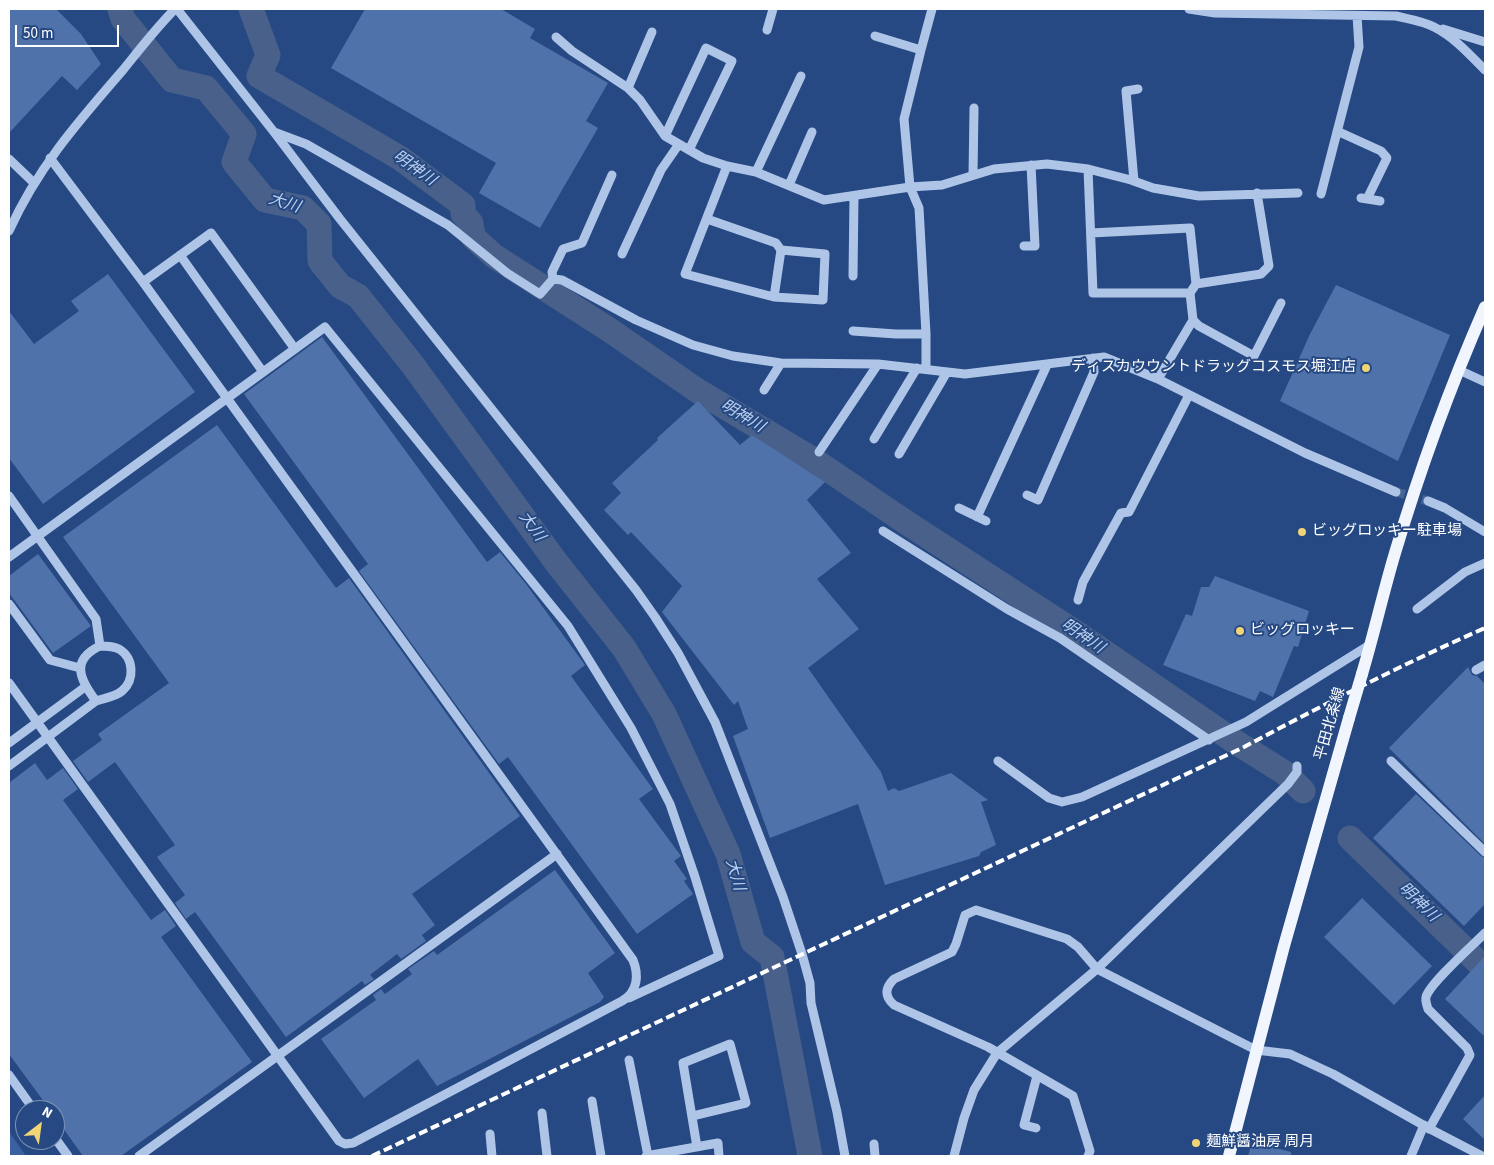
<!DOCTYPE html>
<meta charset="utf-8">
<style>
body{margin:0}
#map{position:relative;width:1494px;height:1165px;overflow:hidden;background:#264983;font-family:"Source Sans 3",sans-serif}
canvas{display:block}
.frame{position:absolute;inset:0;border:10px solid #fff;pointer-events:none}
.north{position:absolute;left:15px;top:1100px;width:50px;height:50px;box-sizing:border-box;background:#264983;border:1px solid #7d92b5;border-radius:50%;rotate:30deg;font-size:14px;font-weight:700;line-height:20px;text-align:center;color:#fff}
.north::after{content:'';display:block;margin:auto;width:18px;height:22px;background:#f0d475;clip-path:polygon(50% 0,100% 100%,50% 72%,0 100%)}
.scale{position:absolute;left:15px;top:25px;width:104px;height:22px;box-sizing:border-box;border:2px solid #fff;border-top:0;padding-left:6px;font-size:15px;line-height:18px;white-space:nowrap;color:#fff;-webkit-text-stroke:4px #264983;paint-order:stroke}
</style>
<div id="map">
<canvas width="1494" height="1165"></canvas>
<div class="frame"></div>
<div class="north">N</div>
<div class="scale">50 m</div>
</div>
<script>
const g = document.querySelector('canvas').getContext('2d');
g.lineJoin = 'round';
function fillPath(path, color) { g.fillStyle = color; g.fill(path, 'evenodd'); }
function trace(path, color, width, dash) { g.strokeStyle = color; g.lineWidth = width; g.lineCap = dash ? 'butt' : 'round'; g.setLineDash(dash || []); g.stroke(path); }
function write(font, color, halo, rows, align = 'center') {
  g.font = font + ' "Source Sans 3","Noto Sans JP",sans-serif'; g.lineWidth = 4; g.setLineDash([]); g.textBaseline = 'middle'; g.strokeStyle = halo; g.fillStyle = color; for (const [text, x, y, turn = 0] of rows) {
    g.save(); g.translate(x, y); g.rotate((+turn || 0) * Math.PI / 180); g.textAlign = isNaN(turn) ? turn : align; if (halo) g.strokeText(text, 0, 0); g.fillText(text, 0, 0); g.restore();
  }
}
fillPath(new Path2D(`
 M10,1133L26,1156H9Z`), '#3b62a0');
trace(new Path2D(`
 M120,9L123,19L172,80L206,88L244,134L234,162L265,200L303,208L319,224L320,261L340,286L358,296L412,364L556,562L624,648L664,714L728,854L753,942L772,957L810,1156
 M251,9L268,55L259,76L400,158L463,205V214L471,223L473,237L494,256L608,329L698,391L814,460L907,523L1081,636L1234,741L1285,773L1303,791
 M1350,838L1485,969`), '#48608a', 25);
fillPath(new Path2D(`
 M9,9H56L81,34L101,64L77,90L62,76L9,133Z
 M365,9H501L535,29L530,38L608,83L586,121L598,128L540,228L479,193L496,163L331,68Z
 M108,274L195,392L43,504L9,458V311L34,344L79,311L71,301Z
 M1336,285L1450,335L1398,461L1280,401L1310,334Z
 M322,337L487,562L500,552L526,584L585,665L571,676L653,789L639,799L681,856L674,861L687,879L684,881L693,894L637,934L508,757L499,764L359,571L368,564L244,394Z
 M698,401L740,445L752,435L825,482L807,500L851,553L817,579L859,629L808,668L881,772L888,791L894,788L899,791L951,773L988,800L981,802L996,845L981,852L979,856L885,885L858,804L770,838L733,736L748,729L738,701L734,705L662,612L682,586L631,532L628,535L604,510L621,493L612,483L658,440L657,438Z
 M217,425L336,588L349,578L520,816L412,894L435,925L422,935L426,941L401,959L397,954L370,975L374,979L365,985L362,981L286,1037L195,912L186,919L175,903L185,895L157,857L175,845L115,762L88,782L73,761L102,740L98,734L169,683L63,537Z
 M38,554L91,626L53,653L9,593V576Z
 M1215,576L1309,611L1298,647L1294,646L1273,697L1260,691L1255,701L1163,665L1186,614L1192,616L1201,587H1209Z
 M1468,667L1472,675L1477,676L1485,684V844L1389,748Z
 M35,763L47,780L63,768L78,789L63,800L151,920L165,910L176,926L161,937L252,1062L121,1156H83L55,1117V1110H50L9,1054V783Z
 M1416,794L1481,856L1485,858V904L1464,926L1373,838Z
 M555,870L615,953L588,973L604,997L600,1002L437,1086L418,1059L364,1098L321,1039L376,1000L373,995L381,989L385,994L412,974L408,969L434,951L437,955Z
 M1362,898L1432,966L1394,1005L1324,937Z
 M1485,956V1037L1445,999Z
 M1485,1095V1140L1463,1119Z
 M1252,1142L1291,1152V1156H1248Z`), '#4f72ab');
trace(new Path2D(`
 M1396,492L1428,501`), '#476496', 9, [9, 4.5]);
trace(new Path2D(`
 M177,9L274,132L340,219L636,590L655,617L678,653L715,722L783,897L802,954L810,983L811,1003L837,1112L845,1156
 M1189,9L1215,13L1396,16C1409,19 1423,21 1434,27C1454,37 1469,54 1485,70
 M1443,29L1485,42
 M767,30L773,9
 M875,36L921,50
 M556,37L572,51L628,88L640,100L665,136L703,158L727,166L756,172L824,200L910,187L942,185L994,169L1047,164L1088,169L1131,180L1153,188L1199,196L1298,193
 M628,88L652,32
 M1337,131L1381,151L1387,158L1367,199
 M274,132L306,144L448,225L507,273L540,294L553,279L562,280L636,320L693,345L733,356L781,363L878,364L965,374L1104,357L1158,379L1305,453L1396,492
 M665,136L706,48L732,61L689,150
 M9,159L33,182
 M1088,169L1093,293H1190L1193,320L1158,379
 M756,172L801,76
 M973,175L974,108
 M1134,181L1126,91L1138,89
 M789,185L812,132
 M1321,194L1359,47L1357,16
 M1361,198L1380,201
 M707,219L776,243L781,250L774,297L685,274L727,166
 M9,231C38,167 78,122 123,70C140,49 156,28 175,9
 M1091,233L1190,228L1196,284L1190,293
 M1024,246H1035L1031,165
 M622,254L661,170L679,144
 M180,255L263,372
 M853,276L854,196
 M553,279L552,272L563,249L582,243L612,175
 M143,282L211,233L295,349
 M1196,284L1261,274L1269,266L1257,193
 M774,297L823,300L825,254L781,250
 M1193,320L1199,326L1254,356L1281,303
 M853,331L896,334H926
 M926,369V334L919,208L910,187L904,119L921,50L932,9
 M1459,370L1485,382
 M764,390L781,363
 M874,439L917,368
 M819,452L878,364
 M899,454L947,372
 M1027,495L1038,500L1094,372L1093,358
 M9,496L96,619L100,646
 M1428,501L1445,508L1485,532
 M959,508L986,521
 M977,517L1047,365
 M883,531L1007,609L1060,638L1209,740
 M9,557L325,327L568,626L631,728L670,804L695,877L719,956L629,998
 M1078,600L1083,582L1121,513L1129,512L1189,395
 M9,604L50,660L80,668
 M1417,609L1465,572L1485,563
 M100,646C107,646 113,646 119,649C134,658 135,680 122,691C115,697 104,698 96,701C80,680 70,660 100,646Z
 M1476,670L1485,665
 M9,683L339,1141L345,1144L353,1143L622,1001C638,992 639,975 633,960L143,282L50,158
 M9,743L85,687
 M998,761L1049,798L1062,802L1082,797L1246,722L1371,644
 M1391,761L1485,852
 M9,766L96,701
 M629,1060L648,1156
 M9,1075L34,1110
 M592,1101L601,1156
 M542,1113L547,1156
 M692,1116L746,1103L730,1044L683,1063L697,1147
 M1036,1128L1024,1125L1037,1076
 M1429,1129L1470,1055L1467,1048L1428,1009C1427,1005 1425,1001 1426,997C1429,984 1473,945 1485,933
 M490,1134L492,1156
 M55,1138L68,1156
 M874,1144L875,1156
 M139,1156L557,854
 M646,1156L718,1143L719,1156
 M954,1156L964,1118L974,1090L997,1053L1097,969L1256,1050L1290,1054L1333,1074L1432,1130L1482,1156
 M1088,1156L1090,1151L1073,1096L988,1047L894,1005C884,996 885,988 894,979L952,952L956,944L965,915L976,910L1067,939L1078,947L1097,969L1288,784L1297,772V766
 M1411,1156L1424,1125`), '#afc5e7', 9);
trace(new Path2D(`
 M1362,674C1374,634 1383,593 1395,553C1420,469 1450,387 1485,307
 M1229,1156L1284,946L1349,718`), '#f1f5fd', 12);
trace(new Path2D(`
 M372,1156L1244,747C1323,705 1403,664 1485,628`), '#fff', 4, [9, 4]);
trace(new Path2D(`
 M1349,718L1362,674`), '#f1f5fd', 12);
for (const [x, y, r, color] of [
 [1366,368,5,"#f0d475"],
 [1302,532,5,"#f0d475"],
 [1240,631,5,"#f0d475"],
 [1196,1143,5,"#f0d475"]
]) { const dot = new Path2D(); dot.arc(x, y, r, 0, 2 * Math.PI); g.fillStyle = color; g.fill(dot); trace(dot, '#264983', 2); }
write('15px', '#fff', '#264983', [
 ["ディスカウウントドラッグコスモス堀江店",1356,368,"right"],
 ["ビッグロッキー駐車場",1312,532],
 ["ビッグロッキー",1250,631],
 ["麺鮮醤油房 周月",1206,1143]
], 'left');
write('15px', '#fff', '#264983', [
 ["平田北条線",1331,724,-74]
]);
write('italic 16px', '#bbcfee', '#264983', [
 ["明神川",414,169,35],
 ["大川",284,204,18],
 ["明神川",742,417,31],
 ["大川",531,527,54],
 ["明神川",1082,637,34],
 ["大川",734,875,74],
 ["明神川",1418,903,44]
]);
</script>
